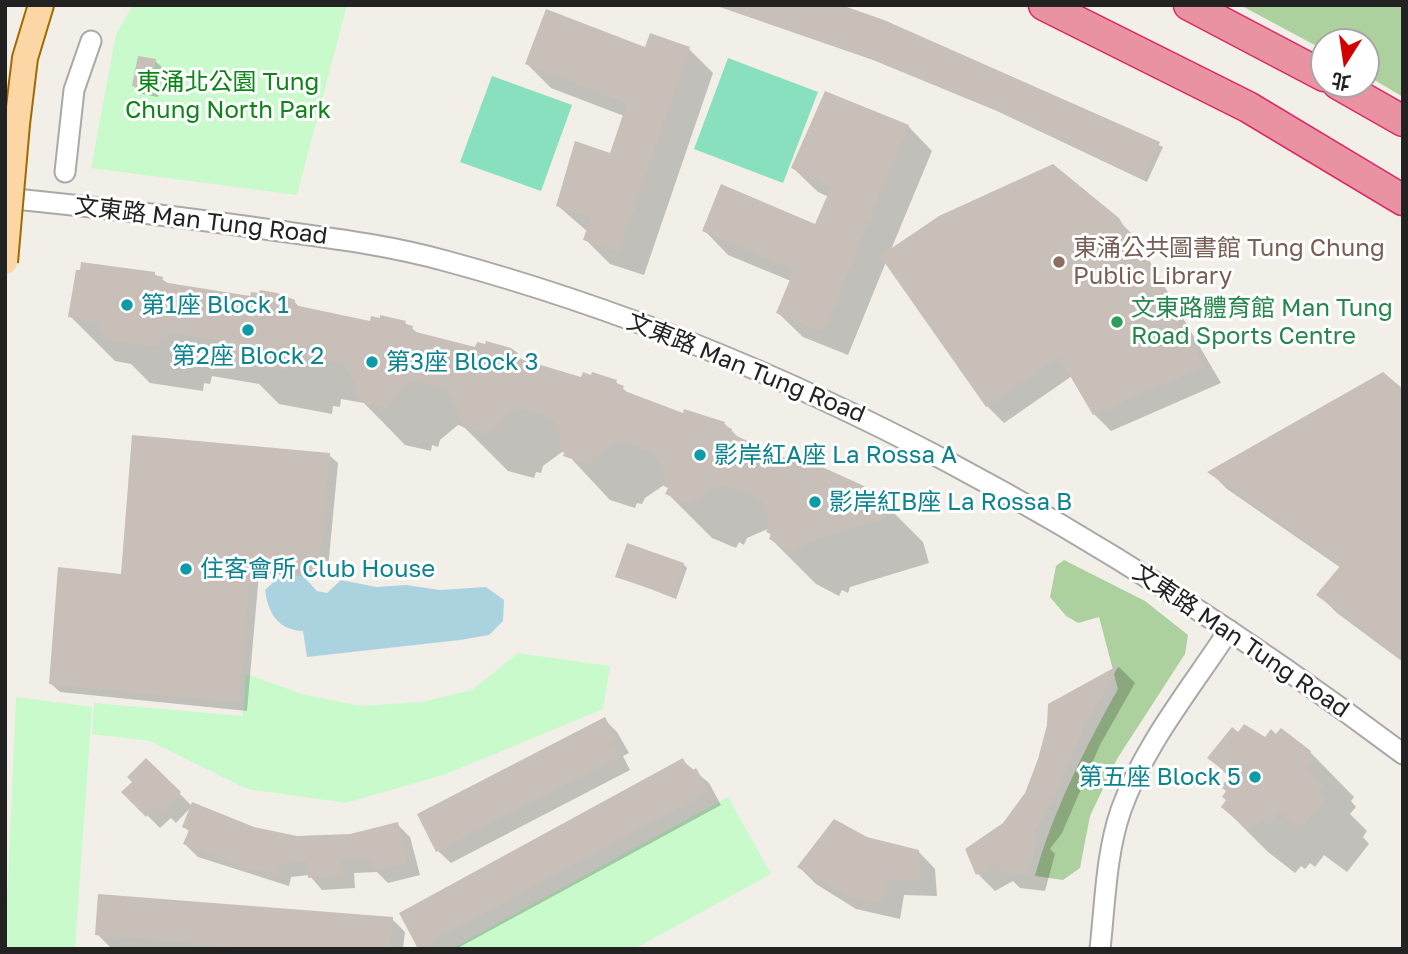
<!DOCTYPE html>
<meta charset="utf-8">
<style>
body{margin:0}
#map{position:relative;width:1408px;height:954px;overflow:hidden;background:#f2efe9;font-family:"Golos Text","Noto Sans TC",sans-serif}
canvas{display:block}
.frame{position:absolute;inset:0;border:7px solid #222;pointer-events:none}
.north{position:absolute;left:1310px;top:28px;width:70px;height:70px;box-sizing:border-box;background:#fff;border:2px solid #a7a7a7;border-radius:50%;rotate:192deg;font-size:19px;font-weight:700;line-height:28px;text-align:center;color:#222}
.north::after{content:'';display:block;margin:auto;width:24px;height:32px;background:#d40000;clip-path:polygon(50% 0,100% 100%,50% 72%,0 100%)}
</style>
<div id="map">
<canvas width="1408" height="954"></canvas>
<div class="frame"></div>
<div class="north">北</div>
</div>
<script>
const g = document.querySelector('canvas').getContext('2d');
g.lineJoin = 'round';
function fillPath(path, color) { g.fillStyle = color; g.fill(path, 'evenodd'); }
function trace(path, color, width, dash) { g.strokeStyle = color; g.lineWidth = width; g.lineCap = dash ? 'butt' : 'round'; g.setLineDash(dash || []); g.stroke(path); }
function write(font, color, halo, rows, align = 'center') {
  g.font = font + ' "Golos Text","Noto Sans TC",sans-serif'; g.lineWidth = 6; g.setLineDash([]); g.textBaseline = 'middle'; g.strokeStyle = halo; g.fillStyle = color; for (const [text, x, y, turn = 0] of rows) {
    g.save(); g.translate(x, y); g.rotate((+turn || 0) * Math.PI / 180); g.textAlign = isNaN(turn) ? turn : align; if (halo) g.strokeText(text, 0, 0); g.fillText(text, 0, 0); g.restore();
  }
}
fillPath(new Path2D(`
 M1240,5H1403V97L1366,75V42H1324V50Z
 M1064,560L1145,601L1188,635L1185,654L1117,759L1090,816L1080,868L1063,880L1035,876C1052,813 1086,746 1118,689L1099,617L1078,623L1066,616L1050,597L1056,566Z`), '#add19e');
fillPath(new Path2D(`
 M133,5H347L297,195L91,168L116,34Z
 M518,653L610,666L603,709L446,774L346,803L247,789L150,741L92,734L94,703L243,716L246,674L302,694L361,706L422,702L472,690Z
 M16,697L92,707L75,949H5Z
 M728,797L771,874L634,949H451Z`), '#c8facc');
fillPath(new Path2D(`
 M728,58L818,92L783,183L694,149Z
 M492,76L572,105L541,191L460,162Z`), '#88e0be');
fillPath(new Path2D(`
 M281,575L304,577L317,591L327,593L341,580L376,587L406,585L440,590L486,587L504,600L503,621L489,635L460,640L307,657L303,631C278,630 268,613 265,590Z`), '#aad3df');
fillPath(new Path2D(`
 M714,5H836L1163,147L1147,182L997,111L873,60Z
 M646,49H689L713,73L644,275L610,264L585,239L588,232L558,206L611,156L624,116L551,88L527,64Z
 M155,61L164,69L158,97L142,94L134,86Z
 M908,126L932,151L890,252L1118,220L1136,238L1221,383L1111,431L1094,414L1072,376L1004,423L987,406L886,262L848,355L803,337L778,313L791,281L728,255L704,230L816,227L829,197L818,192L793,168Z
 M154,274L169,284L252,298L294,301L300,308L371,323H405L419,334L477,349L517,355L525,362L582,379L616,382L630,395L684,415L724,423L741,440L878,497L923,542L929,563L850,587L848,593L842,590L839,596L816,584L771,539L770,528L747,538L744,545L739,542L736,548L712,538L667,493L669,489L664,485L645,498L642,504L637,503L635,508L610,500L566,453L562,452L543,466L541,473L536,472L534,478L508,471L464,427L458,425L440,440L438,447L432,445L431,451L405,445L364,403L341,399L340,407L333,406L332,414L279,404L259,384L212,376L210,384L204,383L203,391L150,383L131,364L115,361L70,316Z
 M1403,391V662L1337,613L1319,595L1341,568L1227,489L1210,472Z
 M329,455L338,463L327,579L259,573L247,711L60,692L51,684L123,576Z
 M683,564L687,568L676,599L617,576Z
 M1119,667L1135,683L1100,745L1062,833L1050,849L1055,854L1045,891L1020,888L1013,881L995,891L978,874L968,850L1004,824L1026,794L1040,760L1049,725L1050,705Z
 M604,719L617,732L629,753L623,756L630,770L451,863L438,851Z
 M1239,734L1265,740L1277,736L1310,752L1354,797L1351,801L1356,807L1350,814L1367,831L1363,837L1369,844L1347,872L1324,855L1315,867L1310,863L1305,869L1301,866L1295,873L1268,852L1223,807L1228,801L1230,778L1210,758Z
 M146,760L192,806L176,823L171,818L160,828L124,792L134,782Z
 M682,760L709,783L721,805L456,949L420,948L401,913Z
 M397,824L410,837L420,875L388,883L377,872L354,873L355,888L322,890L309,875L291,877L289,886L198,857L185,844L190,832L184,827L253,829L297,838L351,835Z
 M866,838L918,851L935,869L937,896L904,895L900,919L856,909L816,884L799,867Z
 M392,919L405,932L403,949H130L110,947L97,934Z`), '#0003');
fillPath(new Path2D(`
 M726,5H841L884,20L1160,142L1143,179L992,108L868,57L725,8Z
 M546,9L645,47L650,33L690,47L619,252L583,240L591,217L556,206L575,141L610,153L627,103L525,64Z
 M138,56L156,59L150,90L132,86Z
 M825,91L909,125L823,332L776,313L794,270L702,231L721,184L815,224L831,187L791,168Z
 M1053,164L1119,218L1205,366L1093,415L1059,357L986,407L880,256L939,216Z
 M81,262L155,272V275L163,277L162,282L250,296L251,292L259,293L260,290L277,293L295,300L294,305L370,321L371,316L380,318V315L406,321L405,324L413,326L412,331L475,347L477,342L485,344L486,341L511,348L518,353L517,358L581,377L583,372L591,375L592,372L617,380L616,383L624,386L622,390L683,413L684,409L725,422L724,425L732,429L730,433L790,460L792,456L807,463L809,461L862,485L879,495L886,518L806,543L803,549L797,546L794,552L769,539L771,534L766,532L769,525L762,501L724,484L703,493L699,501L694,498L691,504L665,494L668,488L662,485L665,478L654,453L619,440L600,453L597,461L592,459L590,465L563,456L565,450L559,448L562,441L552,418L528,411L517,408L499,421L496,429L491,428L489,434L462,427L463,421L458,419L459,411L448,390L431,385L412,381L395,395L393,403L388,401L386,408L359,401L360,395L354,394L356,386L344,364L297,355L295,363L289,362L287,370L264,366L232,360L234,352L227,351L229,342L167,332L166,340H159L158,347L103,339L105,331L98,330L99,322L68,317L76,270H80Z
 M1383,372L1403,389V659L1316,595L1341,565L1207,472Z
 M132,435L330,453L319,571L251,565L239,703L49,684L58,567L121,574Z
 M627,543L684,563L673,596L615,577Z
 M1119,665L1084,728L1045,815L1034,832L1039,835L1028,874L1001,872L997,864L976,875L965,849L1003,823L1025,793L1038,759L1047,725L1048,704Z
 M605,717L617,740L611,743L618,757L436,852L417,814Z
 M1244,724L1265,737L1271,729L1276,734L1281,728L1311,751L1307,756L1313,760L1306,769L1324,785L1318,792L1325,798L1301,829L1279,812L1270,823L1264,819L1259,826L1255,822L1249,830L1221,807L1226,800L1222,797L1226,791L1221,787L1230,775L1207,758L1232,727L1238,732Z
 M146,758L181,792L162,811L157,806L146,817L121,792L132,782L127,777Z
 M683,758L690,772L696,768L709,791L418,949L399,913Z
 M192,802L254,827L297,836L350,834L398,822L408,863L374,871L371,859L342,860L343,876L308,878L307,862L278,864L276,874L243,867L183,844L189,830L182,827Z
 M834,819L867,837L919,850L920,880L887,879L883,903L851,898L797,867Z
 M98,894L393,917L390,949H256L95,935Z`), '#c7bfb8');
const minor = new Path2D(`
 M65,172L74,90L91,41
 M5,198C95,207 183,217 272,230C330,238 389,245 446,261C797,356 1114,537 1403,754
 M1100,949C1105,904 1106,853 1121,810C1144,745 1192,687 1229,630`);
const major = new Path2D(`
 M17,124L25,58L41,5`);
const highway = new Path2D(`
 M1044,5L1248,107L1403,200
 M1189,5L1324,76
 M1338,84L1403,121`);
trace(minor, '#a9a9a9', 23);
trace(major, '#a06b00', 28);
trace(highway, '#dc2a67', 33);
trace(minor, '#fff', 19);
trace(major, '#fcd6a4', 24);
trace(highway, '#e892a2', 30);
const majorBridge = new Path2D(`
 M5,262L17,124`);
trace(majorBridge, '#a06b00', 28, []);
trace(majorBridge, '#fcd6a4', 24);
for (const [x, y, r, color] of [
 [1059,262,7,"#8d6e63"],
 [127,305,7,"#0f9aa8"],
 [1117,322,7,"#2e9e5b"],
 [248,330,7,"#0f9aa8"],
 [372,362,7,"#0f9aa8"],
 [700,455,7,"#0f9aa8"],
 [815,502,7,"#0f9aa8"],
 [186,569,7,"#0f9aa8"],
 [1255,777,7,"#0f9aa8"]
]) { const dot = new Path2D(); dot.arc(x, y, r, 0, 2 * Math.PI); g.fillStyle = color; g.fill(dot); trace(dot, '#fff', 2.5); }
write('24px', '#0c8416', '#fff', [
 ["東涌北公園 Tung",228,82],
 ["Chung North Park",228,110]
]);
write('24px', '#222', '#fff', [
 ["文東路 Man Tung Road",201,221,7],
 ["文東路 Man Tung Road",746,368,22],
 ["文東路 Man Tung Road",1241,641,34]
]);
write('24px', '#785e54', '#fff', [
 ["東涌公共圖書館 Tung Chung",1073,248],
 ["Public Library",1073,276]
], 'left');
write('24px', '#0d838f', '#fff', [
 ["第1座 Block 1",141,305],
 ["第2座 Block 2",248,356,"center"],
 ["第3座 Block 3",386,362],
 ["影岸紅A座 La Rossa A",714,455],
 ["影岸紅B座 La Rossa B",829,502],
 ["住客會所 Club House",200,569],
 ["第五座 Block 5",1241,777,"right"]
], 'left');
write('24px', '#27864d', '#fff', [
 ["文東路體育館 Man Tung",1131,308],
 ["Road Sports Centre",1131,336]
], 'left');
</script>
